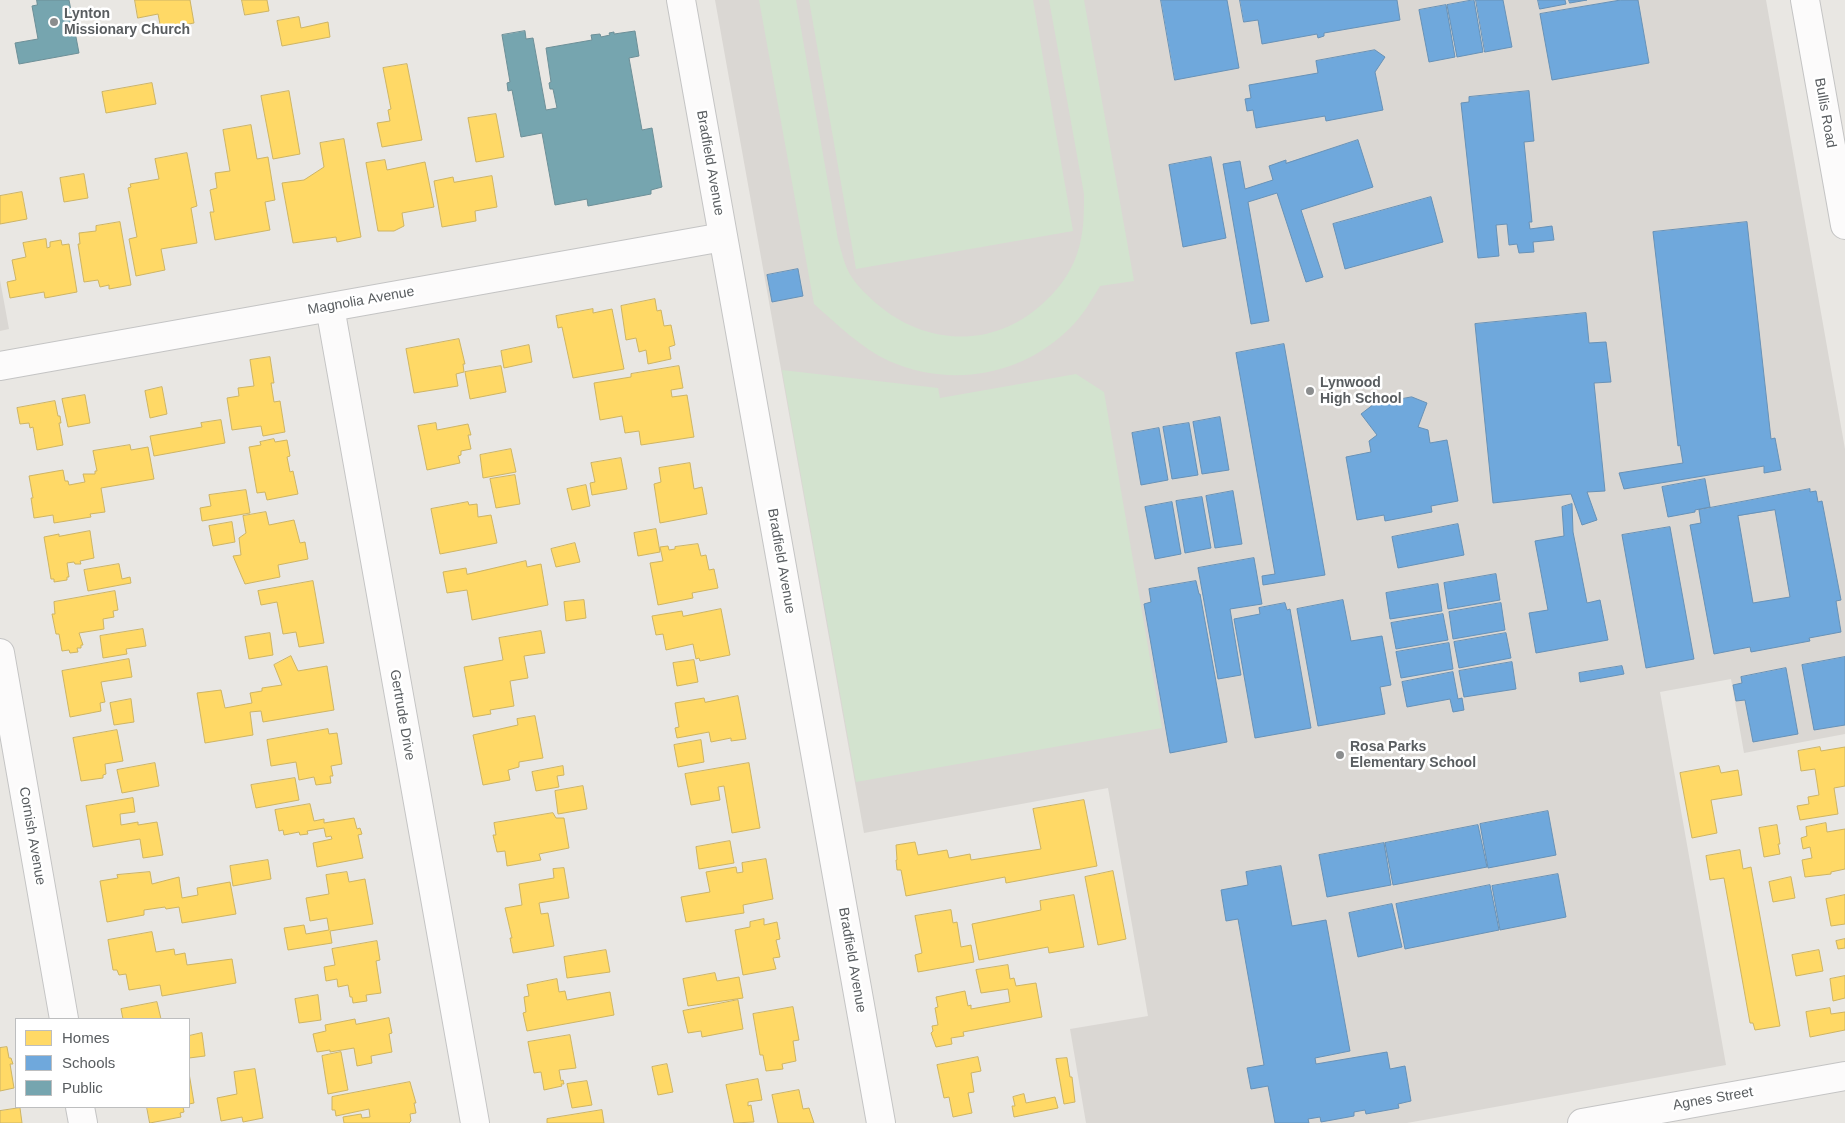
<!DOCTYPE html>
<style>
body{margin:0}
#map{position:relative;width:1845px;height:1123px;overflow:hidden;background:#e9e7e3;font-family:Arial,sans-serif}
canvas{display:block}
.legend{position:absolute;left:15px;top:1018px;width:175px;height:90px;box-sizing:border-box;background:#fff;border:1px solid #bdbebf;margin:0;padding:6px 9px;list-style:none;font-size:15px;color:#595d60}
.legend li{display:flex;align-items:center;gap:10px;height:25px}
.legend b{width:25px;border:1px solid #bdbebf}
</style>
<div id="map">
<canvas width="1845" height="1123"></canvas>
<ul class="legend">
<li><b style="height:14px;background:#ffd966"></b>Homes</li>
<li><b style="height:14px;background:#6fa8dc"></b>Schools</li>
<li><b style="height:14px;background:#76a5af"></b>Public</li>
</ul>
</div>
<script>
const g = document.querySelector('canvas').getContext('2d');
g.lineJoin = 'round';
function fillPath(path, color) { g.fillStyle = color; g.fill(path, 'evenodd'); }
function trace(path, color, width, dash) { g.strokeStyle = color; g.lineWidth = width; g.lineCap = dash ? 'butt' : 'round'; g.setLineDash(dash || []); g.stroke(path); }
function write(font, color, halo, rows, align = 'center') {
  g.font = font + ' Arial,sans-serif'; g.lineWidth = 5; g.setLineDash([]); g.textBaseline = 'middle'; g.strokeStyle = halo; g.fillStyle = color; for (const [text, x, y, turn = 0] of rows) {
    g.save(); g.translate(x, y); g.rotate((+turn || 0) * Math.PI / 180); g.textAlign = isNaN(turn) ? turn : align; if (halo) g.strokeText(text, 0, 0); g.fillText(text, 0, 0); g.restore();
  }
}
fillPath(new Path2D(`
 M715,0H1766L1845,449V734L1744,753L1731,679L1660,692L1726,1065L1407,1123H1086L1070,1029L1148,1016L1108,788L864,833Z
 M0,280L9,329L0,331Z`), '#dad7d3');
fillPath(new Path2D(`
 M759,0H796L838,240C842,252 844,265 851,276C858,287 868,296 877,304C925,345 991,349 1040,306C1056,292 1070,275 1077,254C1084,234 1084,215 1084,194L1049,0H1084L1134,281L1100,286C1091,301 1082,317 1069,329C1021,376 951,388 889,361C861,348 837,324 814,304Z
 M809,0H1033L1073,231L856,269Z
 M782,370L938,388L940,398L1076,374L1104,392L1162,728L856,782Z`), '#d3e3cf');
const homes = new Path2D(`
 M135,0H190L194,23L161,29L158,14L138,18Z
 M242,0H267L269,11L245,15Z
 M299,17L301,28L328,22L330,37L282,46L277,21Z
 M407,64L422,140L382,147L377,123L390,121L388,110L391,109L383,68Z
 M152,83L156,104L106,113L102,92Z
 M289,91L300,154L273,159L261,96Z
 M496,114L504,157L476,162L468,118Z
 M251,125L257,159L268,157L275,200L265,202L270,230L215,240L210,212H214L210,190L217,188L215,173L230,171L223,130Z
 M344,139L361,237L337,242L336,237L293,243L282,183L304,180L324,167L320,143Z
 M187,153L197,206L191,208L197,243L161,249L165,270L136,276L129,239L137,237L128,188L131,187L130,184L159,179L155,159Z
 M385,160L387,170L425,162L434,207L402,213L404,226L394,231H378L366,163Z
 M84,174L88,198L64,202L60,178Z
 M492,176L497,207L475,211L476,221L442,227L434,181L453,177L454,182Z
 M22,192L27,219L0,224V196Z
 M120,222L131,285L109,289V285L100,287L98,280L84,282L78,244H80L79,233L96,231V226Z
 M46,239L47,248L50,247V242L61,240L62,245L69,244L77,292L45,298L44,292L10,298L7,282L16,280L12,260L26,257L23,243Z
 M655,299L657,311L661,310L664,326L671,325L675,345L669,347L671,359L648,364L646,350L639,352L636,338L626,340L621,306Z
 M593,309V313L612,309L624,369L573,378L562,327L558,328L556,316Z
 M459,339L465,364H463L464,372L456,374L458,386L414,393L406,349Z
 M529,345L532,362L504,368L501,351Z
 M270,357L274,383H271L274,402L280,401L285,432L263,436L261,426L232,430L227,398L239,396L238,388L254,386L250,360Z
 M501,366L506,392L470,399L465,372Z
 M679,366L683,388L671,390L672,397L687,395L694,437L641,445L639,431L625,433L622,416L600,420L594,383L631,377V374Z
 M162,387L167,414L150,418L145,391Z
 M85,395L90,423L68,427L62,399Z
 M55,401L58,416H60L61,423H59L63,445L37,450L33,427L30,428L29,423L20,424L17,408Z
 M221,420L225,443L154,456L150,436L202,427L201,423Z
 M436,423L437,430L468,424L471,435H468L471,449L461,451V455L458,456L460,463L427,470L418,426Z
 M274,439L275,442L287,440L290,456L287,457L290,472L293,471L298,494L267,500L265,492L257,493L249,447L261,445L260,442Z
 M130,445L131,450L148,447L154,479L101,488L105,512L90,514L91,517L54,523L53,515L34,518L31,498H33L29,476L63,470L65,481H68L69,485L85,482L83,474H95V471H97L93,451Z
 M511,449L516,472L483,478L480,455Z
 M621,458L627,489L592,495L590,483L595,482L591,463Z
 M690,463L694,489L702,487L707,514L660,523L654,484L661,482L659,468Z
 M515,475L520,504L496,508L490,479Z
 M586,485L590,506L572,510L567,489Z
 M246,490L250,513L202,521L200,508L211,506L209,495Z
 M468,502L469,505L477,504L478,517L491,515L497,543L440,554L431,509Z
 M266,512L269,525L294,520L300,543L305,542L308,559L278,565L280,577L245,584L233,556L241,555L239,538L246,533L243,516Z
 M232,522L235,542L213,546L209,526Z
 M656,529L660,552L638,556L634,533Z
 M90,531L94,558L80,561L81,564H75L74,562L67,563L69,577H67V580L54,582V579H51L44,537L59,534V536Z
 M575,543L580,562L556,567L551,549Z
 M698,544L701,556L706,555L709,570L714,569L718,588L692,593L693,598L658,605L650,563L663,561L660,547L668,546L669,550L675,549V547Z
 M526,561L527,567L541,564L548,605L472,620L467,590L447,593L443,572L466,568L467,574Z
 M119,564L122,579L130,577L131,583L88,591L84,570Z
 M313,581L324,643L299,647L296,632L283,634L277,602L261,605L258,591Z
 M115,591L118,610L113,611L114,617L103,619L104,629L79,633L83,645H81V648H77L78,652L70,653L69,650L62,651L59,634H56L52,614H55L54,602Z
 M584,600L586,618L566,621L564,602Z
 M721,609L730,655L700,661L699,658L696,659L693,644L666,650L663,634L656,635L652,616L682,611L683,616Z
 M143,629L146,646L126,649L127,654L103,658L100,636Z
 M541,631L545,653L524,656L528,678L510,681L514,706L490,710L491,714L473,717L464,667L503,660L499,638Z
 M270,633L273,655L249,659L245,637Z
 M291,656L298,671L327,666L334,710L263,722L261,711L250,712L253,735L205,743L197,693L221,690L225,708L252,703L250,693L262,691V688L282,685L274,665Z
 M129,659L132,677L101,682L105,702L100,703L101,711L70,717L62,671Z
 M694,660L698,682L677,686L673,663Z
 M738,696L746,739L731,741V738L711,742L709,732L677,738L675,728L679,727L675,703L704,698L705,702Z
 M131,699L134,722L114,725L110,703Z
 M535,716L543,758L519,762V767L508,770L510,780L483,785L473,735L518,725L517,719Z
 M328,729L329,734L337,733L342,764L331,766L333,776H330L331,783L316,785L314,777L299,780L296,762L271,766L267,740Z
 M117,730L123,761L105,764L106,774L103,775V778L81,781L73,738Z
 M701,740L704,762L678,767L674,745Z
 M1820,747L1821,751L1845,747V786L1834,788L1838,814L1800,820L1797,806L1809,804L1808,797L1819,795L1815,769L1801,771L1798,751Z
 M155,763L159,786L122,793L117,770Z
 M749,763L760,828L732,833L724,786L718,787L720,800L691,805L685,774Z
 M563,766L564,775L557,776L559,787L536,791L532,772Z
 M1719,766L1721,773L1738,770L1742,795L1711,800L1717,833L1692,838L1680,773Z
 M295,778L299,800L256,808L251,785Z
 M583,786L587,809L558,814L555,791Z
 M133,798L135,812L120,814L121,825L138,822V825L157,822L163,855L143,858L140,839L93,847L86,806Z
 M1084,800L1097,866L1006,883L1005,877L906,896L901,870H897L896,860H897L896,845L915,842L918,855L947,850L949,858L970,854L971,860L1041,849L1033,809Z
 M310,804L314,821L324,819V823L354,818L357,829L360,828L362,834L358,835L363,858L317,867L313,843L332,839L331,836L326,837L324,828L307,831L308,834L300,835L299,832L284,835L283,830L279,831L275,810Z
 M553,813L556,818H564L569,848L539,854L541,860L507,866L505,851L497,852L493,835H496L494,823Z
 M1826,823L1827,832L1845,829V869L1831,872V874L1805,877L1802,860L1812,858L1810,847L1803,849L1801,838L1807,836L1806,827Z
 M1777,825L1780,844H1778L1780,854L1764,857L1759,828Z
 M730,841L734,863L699,869L696,847Z
 M1740,850L1743,869L1751,867L1780,1026L1755,1030L1753,1023H1750L1724,878L1710,880L1706,856Z
 M766,859L773,899L743,905L744,913L686,922L681,897L710,892L706,872L736,867L737,873L743,872L742,863Z
 M268,860L271,879L233,886L230,866Z
 M564,868L569,898L539,903L541,914L548,913L554,946L513,953L510,938H512L505,908L522,905L519,884L554,878L553,869Z
 M1113,871L1126,939L1098,945L1085,877Z
 M150,872L152,884L179,877L182,898L198,895L197,888L230,882L236,914L182,923L179,907L166,909L165,907L144,910V915L107,922L100,881L118,878L117,875Z
 M347,872L349,882L365,879L373,924L330,931L332,943L288,950L284,928L304,925L306,934L329,930L327,918L310,921L306,898L329,894L326,875Z
 M1791,877L1795,898L1773,902L1769,882Z
 M1074,895L1084,947L1049,953L1048,947L979,960L972,924L1041,910L1040,901Z
 M1845,895V924L1831,926L1826,899Z
 M951,910L953,923L957,922L961,947L971,945L974,962L918,972L915,955L922,953L915,916Z
 M764,919V925L777,922L780,939L776,940L780,957L773,958L776,969L743,975L735,930L750,927V922Z
 M152,932L156,952L174,949L175,955L185,953L187,965L232,959L236,983L162,996L160,985L129,990L126,974L119,975L117,970H113L108,940Z
 M1845,939V948L1838,949L1836,941Z
 M377,941L380,960L376,961L381,993L366,995L367,1001L353,1003L352,997H350L348,985L338,987L337,979L326,981L324,967L335,965L332,949Z
 M606,950L610,972L567,978L564,957Z
 M1819,950L1823,971L1796,976L1792,955Z
 M1008,965L1010,979L1014,978L1016,986L1036,983L1042,1017L963,1032L964,1036L951,1038L952,1044L936,1047L931,1033L933,1031L932,1026L938,1025L935,1008L938,1007L936,997L965,991L968,1006L971,1005V1009L1010,1002L1008,989L981,993L976,970Z
 M715,973L717,981L739,977L743,998L688,1006L683,979Z
 M1845,976V998L1833,1001L1830,979Z
 M557,979L559,992L565,991L567,1000L610,992L614,1015L527,1031L523,1013L526,1012L524,997L529,996L527,985Z
 M318,995L321,1020L299,1023L295,999Z
 M738,1000L743,1029L702,1037L701,1031L688,1033L683,1011Z
 M157,1002L161,1019H123L121,1009Z
 M793,1007L799,1040L793,1041L796,1061L782,1064L783,1069L766,1071L763,1055H760L753,1014Z
 M1830,1008L1831,1014L1845,1012V1030L1810,1037L1806,1012Z
 M389,1018L392,1033L389,1034L392,1052L371,1056L372,1063L357,1066L354,1048L330,1052V1050L317,1052L313,1034L326,1031L325,1025L355,1019L356,1024Z
 M202,1033L205,1056L189,1058V1036Z
 M570,1035L576,1068L559,1070L561,1081L563,1080L564,1084H561L562,1086L544,1090L541,1072L534,1073L528,1042Z
 M7,1047L9,1058H11L13,1064H10L14,1088L0,1091V1048Z
 M341,1052L348,1090L328,1094L322,1056Z
 M978,1057L981,1071L971,1073L974,1092L968,1093L972,1113L953,1117L949,1097L944,1098L937,1065Z
 M1067,1058L1070,1077H1072L1075,1102L1064,1104L1056,1059Z
 M667,1064L673,1092L658,1095L652,1067Z
 M255,1069L263,1118L243,1122L242,1117L221,1121L217,1098L237,1094L234,1072Z
 M189,1073L194,1103L189,1104Z
 M758,1079L762,1100L748,1102V1106L751,1105L754,1122L734,1123L726,1085Z
 M587,1081L592,1105L572,1108L567,1084Z
 M410,1082L416,1103H414L416,1113L410,1114L411,1121L409,1123H344L343,1117L361,1114L362,1118L370,1117L369,1109L336,1116L335,1110H332V1097Z
 M799,1090L803,1109L809,1108L814,1123H778L772,1095Z
 M1024,1094L1026,1103L1055,1097L1058,1108L1014,1117L1012,1106H1015L1013,1097Z
 M147,1107H183L184,1112L180,1113L181,1117L150,1123Z
 M20,1108L22,1123H0V1111Z
 M602,1110L604,1123H547V1119Z`);
fillPath(homes, '#ffd966');
trace(homes, '#cdb464', 1);
const schools = new Path2D(`
 M1161,0H1227L1239,68L1175,80Z
 M1240,0H1397L1400,20L1324,33V36L1318,38L1317,34L1262,44L1258,20L1244,22Z
 M1474,0L1483,52L1457,57L1447,5Z
 M1476,0H1503L1512,47L1485,52Z
 M1538,0H1565L1566,4L1540,9Z
 M1569,0H1587L1570,3Z
 M1621,0H1638L1649,63L1552,80L1540,14Z
 M1446,5L1455,57L1429,62L1419,10Z
 M1375,50L1385,57L1375,72L1383,110L1326,121L1325,116L1256,128L1253,110L1247,111L1245,99L1251,98L1249,85L1318,73L1316,61Z
 M1529,91L1534,141L1524,142L1532,222H1529L1530,229L1552,226L1554,240L1533,242L1534,252L1519,253L1517,244L1509,245L1507,224L1496,225L1499,256L1478,258L1461,103L1469,102V97Z
 M1358,140L1373,187L1301,210L1323,277L1306,282L1277,193L1248,202L1269,321L1251,324L1223,164L1240,161L1245,189L1273,180L1269,166L1286,160V163Z
 M1211,157L1226,238L1183,247L1169,165Z
 M1431,197L1443,242L1345,269L1333,224Z
 M1747,222L1771,439L1775,438L1781,470L1764,473V466L1624,489L1619,473L1683,463L1680,445L1678,446L1653,232Z
 M798,269L803,296L772,302L767,275Z
 M1586,313L1589,343L1606,342L1611,382L1594,383L1605,491L1587,492L1597,520L1582,525L1571,494L1493,503L1475,324Z
 M1284,344L1325,575L1263,585L1262,576L1275,574L1236,353Z
 M1412,397L1427,403L1418,427L1428,430L1430,443L1447,440L1458,501L1431,506L1432,512L1385,521L1384,515L1357,520L1346,457L1371,452L1369,441L1377,435L1361,414L1374,404Z
 M1220,417L1229,470L1202,474L1193,422Z
 M1189,423L1198,475L1172,479L1163,427Z
 M1159,428L1168,480L1141,485L1132,433Z
 M1705,479L1710,507L1695,510V512L1668,517L1662,487Z
 M1810,489V492L1816,491L1818,502L1822,501L1841,600L1836,601L1841,632L1809,638L1810,641L1751,652L1750,647L1714,654L1690,525L1701,523L1699,510ZM1775,510L1790,597L1753,603L1738,516Z
 M1233,491L1242,544L1215,548L1206,496Z
 M1202,497L1211,548L1185,553L1176,501Z
 M1172,502L1181,554L1155,559L1145,507Z
 M1572,504L1573,532L1587,603L1600,600L1608,640L1536,653L1529,613L1548,610L1535,541L1564,536L1562,507Z
 M1458,524L1464,555L1398,568L1392,537Z
 M1670,527L1694,659L1646,668L1622,535Z
 M1254,558L1262,604L1230,609L1241,675L1218,679L1198,568Z
 M1496,574L1500,600L1448,609L1444,583Z
 M1196,581L1199,594H1200L1227,742L1170,753L1144,604L1151,602L1149,589Z
 M1438,584L1442,611L1390,619L1386,593Z
 M1343,600L1351,641L1382,636L1391,685L1380,687L1385,714L1318,726L1297,609Z
 M1285,603L1287,610L1290,609L1311,728L1255,738L1234,619L1260,614L1259,608Z
 M1501,603L1505,630L1453,639L1449,612Z
 M1443,614L1448,640L1396,649L1391,623Z
 M1506,633L1511,658L1459,668L1454,642Z
 M1449,643L1453,669L1401,678L1396,652Z
 M1845,657V725L1814,730L1802,665Z
 M1512,662L1516,689L1464,697L1459,671Z
 M1622,666L1624,674L1580,682L1579,673Z
 M1786,668L1798,734L1753,742L1745,700L1736,701L1733,685L1742,683L1741,677Z
 M1453,672L1458,699L1462,698L1464,710L1453,712L1450,699L1407,707L1402,682Z
 M1548,811L1556,855L1488,868L1480,824Z
 M1478,825L1487,867L1393,885L1385,843Z
 M1384,843L1391,885L1327,897L1319,855Z
 M1281,866L1292,926L1326,920L1350,1051L1315,1058L1316,1064L1387,1052L1390,1069L1405,1066L1411,1101L1398,1104L1399,1108L1366,1114L1365,1110L1354,1112V1116L1321,1122L1320,1117L1308,1119L1309,1123H1275L1268,1086L1251,1089L1247,1068L1264,1065L1238,919L1226,921L1221,890L1248,885L1246,872Z
 M1558,874L1566,917L1500,930L1492,886Z
 M1490,885L1499,930L1405,949L1396,904Z
 M1392,904L1402,947L1358,957L1349,913Z`);
fillPath(schools, '#6fa8dc');
trace(schools, '#6892b7', 1);
const public = new Path2D(`
 M37,0H69L79,53L19,64L15,43L38,39L32,6L37,5Z
 M525,31L526,39L533,38L546,110L557,108L553,89H550L549,83L551,82L546,48L592,40L591,35L600,34L601,37L610,35L609,33L614,32V34L635,31L639,56L629,58L642,130L652,128L662,187L651,190V194L588,206L587,199L555,205L542,133L521,137L512,90L508,91L507,83L510,82L502,35Z`);
fillPath(public, '#76a5af');
trace(public, '#6d8f97', 1);
const minor = new Path2D(`
 M681,0L881,1123
 M1805,0L1845,225
 M330,307L475,1123
 M0,366L723,237
 M0,653L64,1019
 M80,1107L83,1123
 M1582,1123L1845,1076`);
trace(minor, '#c4c4c4', 30);
trace(minor, '#fcfbfb', 28);
for (const [x, y, r, color] of [
 [54,22,5,"#8b8d8e"],
 [1310,391,5,"#8b8d8e"],
 [1340,755,5,"#8b8d8e"]
]) { const dot = new Path2D(); dot.arc(x, y, r, 0, 2 * Math.PI); g.fillStyle = color; g.fill(dot); trace(dot, '#fff', 2); }
write('bold 14px', '#595d60', '#fff', [
 ["Lynton",64,14],
 ["Missionary Church",64,30],
 ["Lynwood",1320,383],
 ["High School",1320,399],
 ["Rosa Parks",1350,747],
 ["Elementary School",1350,763]
], 'left');
write('14px', '#595d60', '#fff', [
 ["Bullis Road",1825,113,80],
 ["Bradfield Avenue",710,163,80],
 ["Magnolia Avenue",361,301,-10],
 ["Bradfield Avenue",781,561,80],
 ["Gertrude Drive",402,715,80],
 ["Cornish Avenue",32,836,80],
 ["Bradfield Avenue",852,960,80],
 ["Agnes Street",1713,1099,-10]
]);
</script>
